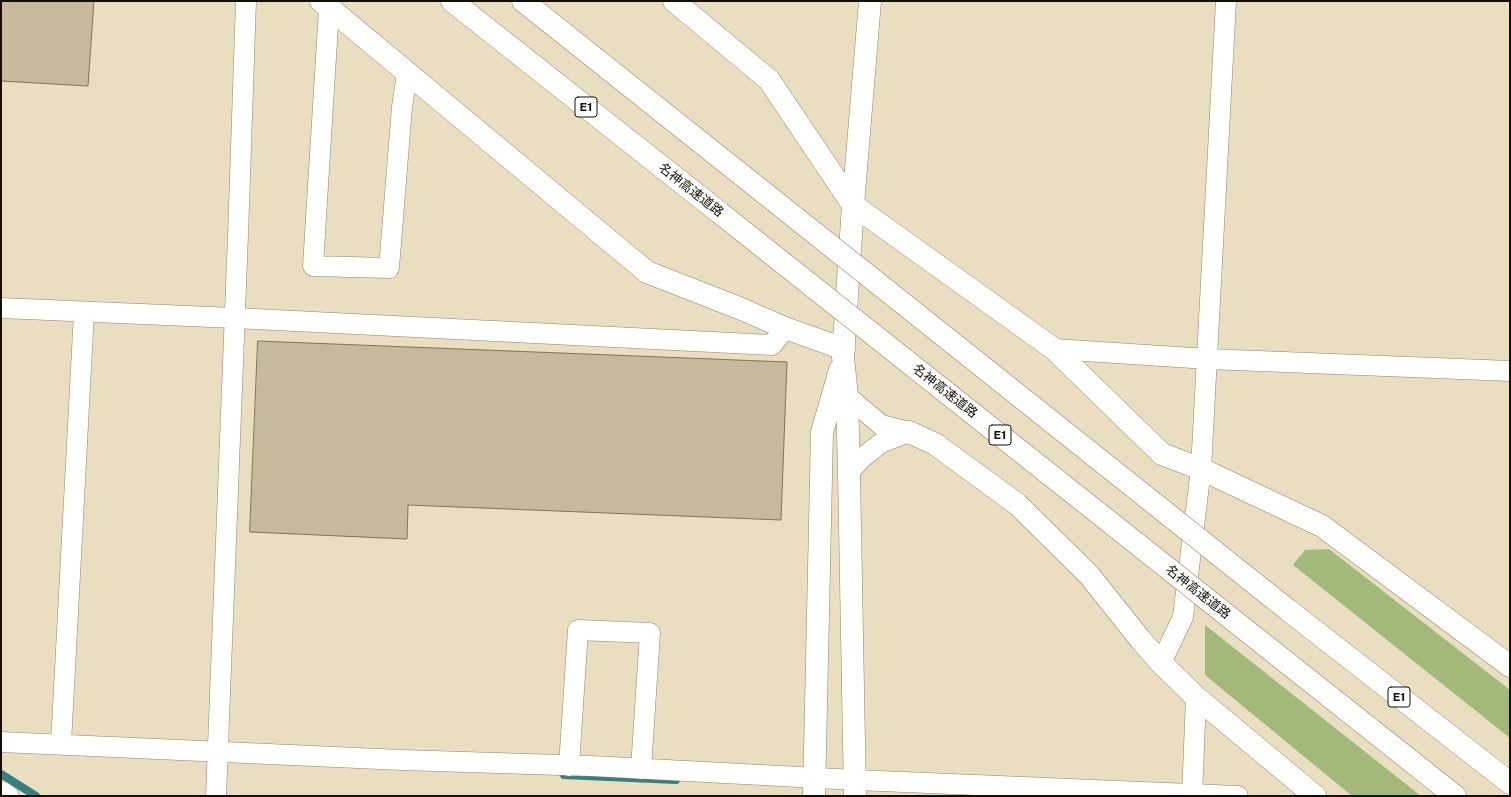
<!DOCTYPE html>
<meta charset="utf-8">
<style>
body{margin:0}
#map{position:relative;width:1511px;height:797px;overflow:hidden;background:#e9debf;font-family:"Public Sans",sans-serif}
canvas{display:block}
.frame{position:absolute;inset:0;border:2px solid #130f05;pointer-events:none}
</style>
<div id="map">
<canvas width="1511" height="797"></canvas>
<div class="frame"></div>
</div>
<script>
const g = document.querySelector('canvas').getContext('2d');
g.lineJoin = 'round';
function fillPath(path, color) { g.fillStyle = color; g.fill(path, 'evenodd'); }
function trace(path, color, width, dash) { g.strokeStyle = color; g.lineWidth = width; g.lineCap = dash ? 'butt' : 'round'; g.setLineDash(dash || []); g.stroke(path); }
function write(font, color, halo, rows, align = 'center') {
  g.font = font + ' "Public Sans","Noto Sans JP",sans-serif'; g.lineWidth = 3.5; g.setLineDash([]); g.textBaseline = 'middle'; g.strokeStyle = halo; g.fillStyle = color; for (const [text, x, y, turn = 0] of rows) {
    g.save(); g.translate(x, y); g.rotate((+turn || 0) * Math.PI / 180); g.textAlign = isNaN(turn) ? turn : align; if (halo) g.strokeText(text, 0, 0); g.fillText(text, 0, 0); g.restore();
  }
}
fillPath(new Path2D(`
 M1329,549L1510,690V738L1293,565L1305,550Z
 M1205,625L1421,796H1352L1205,675Z`), '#a3b97a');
trace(new Path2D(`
 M1,774L36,796
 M564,775L676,780`), '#377e7f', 8);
const building = new Path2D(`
 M1,1H94L88,86L1,81Z
 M258,341L787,362L781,520L408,505L407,539L250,532Z`);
fillPath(building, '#c5bb9c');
trace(building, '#7e7458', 1);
const street = new Path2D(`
 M329,9L313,266L389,268L402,107L407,74
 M1,308L235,318L772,345L785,328
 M1054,349L1208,359L1510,371
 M847,396L881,425L909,432
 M849,472L862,458L881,443L909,432
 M1161,663L1183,617L1201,469L1226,1
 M1,742L402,760L592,766L856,780L1238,796
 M61,744L84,312
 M569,766L578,630L650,633L641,769
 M1,791L9,796
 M216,796L238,235L246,1
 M1192,796L1196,697`);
const secondary = new Path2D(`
 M321,1L647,272L739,308L785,328L844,349
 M674,1L769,80L853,205L1054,349L1162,454L1201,469L1322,526L1510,666
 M909,432L935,444L1017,504L1089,575L1140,639L1161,663L1196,697L1315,796
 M814,796L822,432L840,370
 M855,796L849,472L847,396L843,357L853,205L870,1`);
const highway = new Path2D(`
 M452,1L720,213
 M523,1L743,176
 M1288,610L1510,783
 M1281,658L1455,796`);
trace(street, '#8f8568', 21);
trace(secondary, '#8f8568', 23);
trace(highway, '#8f8568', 23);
trace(street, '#fff', 20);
trace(secondary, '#fff', 22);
trace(highway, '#fff', 22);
const highwayBridge = new Path2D(`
 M743,176L1288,610
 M720,213L1281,658`);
trace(highwayBridge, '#8f8568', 23, []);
trace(highwayBridge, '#fff', 22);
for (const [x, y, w] of [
 [586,107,22],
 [1000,435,22],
 [1399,697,22]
]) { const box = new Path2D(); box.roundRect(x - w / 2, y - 10, w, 20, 3); g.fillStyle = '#fff'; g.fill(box); trace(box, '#130f05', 1); }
write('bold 12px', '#130f05', null, [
 ["E1",586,107],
 ["E1",1000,435],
 ["E1",1399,697]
]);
write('13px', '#130f05', '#fff', [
 ["名神高速道路",691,190,38],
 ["名神高速道路",945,391,38],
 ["名神高速道路",1198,592,38]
]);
</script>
